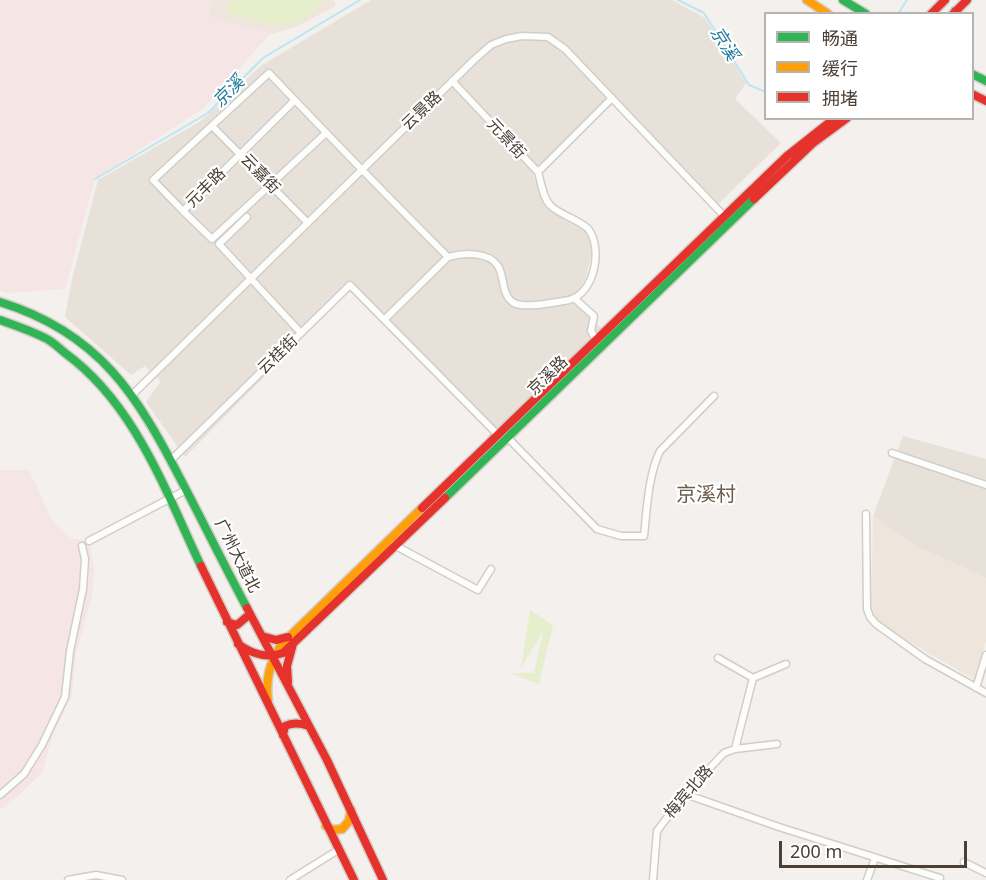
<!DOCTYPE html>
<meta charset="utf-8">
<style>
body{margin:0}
#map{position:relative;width:986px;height:880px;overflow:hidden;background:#f3f0ed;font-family:"Noto Sans","Noto Sans SC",sans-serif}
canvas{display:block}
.legend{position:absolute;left:764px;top:12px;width:210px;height:108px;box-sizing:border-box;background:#fff;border:2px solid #b7b3af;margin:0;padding:8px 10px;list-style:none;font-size:18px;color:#4b4037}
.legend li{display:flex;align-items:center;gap:12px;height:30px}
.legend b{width:30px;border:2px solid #b7b3af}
.scale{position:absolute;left:779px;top:841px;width:188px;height:27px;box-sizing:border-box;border:3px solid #4b4037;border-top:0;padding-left:8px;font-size:18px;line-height:21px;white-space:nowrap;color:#4b4037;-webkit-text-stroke:4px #fff;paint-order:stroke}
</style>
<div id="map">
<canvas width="986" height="880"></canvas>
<ul class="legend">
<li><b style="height:8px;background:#30b455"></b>畅通</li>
<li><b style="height:8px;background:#ff9f0a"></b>缓行</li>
<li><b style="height:8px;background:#e5322d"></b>拥堵</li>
</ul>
<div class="scale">200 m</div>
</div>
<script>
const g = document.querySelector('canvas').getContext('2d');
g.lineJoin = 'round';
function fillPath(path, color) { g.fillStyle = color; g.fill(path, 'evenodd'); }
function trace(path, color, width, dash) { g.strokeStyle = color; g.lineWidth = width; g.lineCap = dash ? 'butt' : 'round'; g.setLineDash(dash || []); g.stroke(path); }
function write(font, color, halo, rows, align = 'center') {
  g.font = font + ' "Noto Sans","Noto Sans SC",sans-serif'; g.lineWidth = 4.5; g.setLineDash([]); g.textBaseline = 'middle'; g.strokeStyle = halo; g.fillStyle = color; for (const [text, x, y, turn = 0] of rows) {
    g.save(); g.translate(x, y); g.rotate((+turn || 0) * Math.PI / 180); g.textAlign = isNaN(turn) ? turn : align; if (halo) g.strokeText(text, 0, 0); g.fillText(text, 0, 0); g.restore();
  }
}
fillPath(new Path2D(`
 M371,0H672L705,18L746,83L735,99L781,143L718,204L613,95L532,172L545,204L564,220L585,230L590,241L592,251L586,277L577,293L573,295L603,331L494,435L351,289L185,457L146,402L161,381L145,366L131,375L65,317L72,279L98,180L201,121L262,65Z
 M903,436L986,459V578L920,548L873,516Z`), '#e7e1da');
fillPath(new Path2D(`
 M213,0H334L336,6L294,28L270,34L208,16Z
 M873,516L920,548L986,578V641L975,680L896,634L880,623L871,613Z`), '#eee6dc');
fillPath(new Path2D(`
 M0,0H213L208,16L270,34L205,107L95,179L65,289L8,293L0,291Z
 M0,470H29L53,522L71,538L89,541L94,569L92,596L76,654L72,695L54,731L42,773L18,796L0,810Z`), '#f5e6e5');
fillPath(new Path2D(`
 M229,0H321L319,8L293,24L271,25L226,12Z
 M530,610L553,625L539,684L510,673H534L543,631L521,668Z`), '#e6eecb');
trace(new Path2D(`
 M678,0L704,13L749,85L766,92
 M898,14L907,0
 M95,179L208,113L263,58L360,0`), '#bbe6f3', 2);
const street = new Path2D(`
 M452,81L538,172L612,98
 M295,100L183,211L153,180L269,73C328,135 387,196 448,257
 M212,126L308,223
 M183,211L212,239L326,133
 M247,217L219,244L301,333
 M448,257C463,253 488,251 498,266C505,277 501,296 514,303C525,309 557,302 569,300C594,294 603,250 589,230C584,222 560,215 551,206C543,199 541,182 538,172
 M574,298L594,316L591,331L597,341
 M385,319L448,257
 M132,395L475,59L491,45L506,39L522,36L548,37L565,49L725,217
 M507,437L597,529L621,536H644C647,508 648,476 660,451L714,396
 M892,453L986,485
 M171,460L350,285L498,435
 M866,514L867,609L870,617L876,624L925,659L986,693
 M89,541L186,490
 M394,545L478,590L491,569
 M718,658L753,678
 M753,678L786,664
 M976,688L986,655
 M735,749L753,678
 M685,794L779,827L940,878L939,880
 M0,795L24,774L42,745L65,697L70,651L83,589L85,559L82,546
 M964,862L986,873
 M68,880L96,875L122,880
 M290,880L338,850
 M653,880L657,831L685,794L724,753L735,749L777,744
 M867,880L875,858`);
const fast = new Path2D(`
 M843,0L866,14
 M954,14L955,11
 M972,74L986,81
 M0,302C100,333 137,395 182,482C204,524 225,567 247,608
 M0,320C14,325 29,330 43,337C51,340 58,347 65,353C135,404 165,490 201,566
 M445,498L754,199`);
const slow = new Path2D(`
 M807,0L828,14
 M268,701C265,679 270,662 282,644L422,508
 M326,826L333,830L342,829L349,821L351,810`);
const jam = new Path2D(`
 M931,14L945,0
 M953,14L967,0
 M972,94L986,101
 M754,199L813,143L847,118
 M422,508L787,156L835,118
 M201,566L354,880
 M247,608L327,760L383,880
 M227,622L237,625L250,614
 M262,636L276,640L288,637
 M238,644C252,654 266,659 283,653L445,498
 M288,682L287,666L293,644
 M283,735L285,726C293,722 301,723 309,726`);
trace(street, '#d1ceca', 9);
trace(fast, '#d4cdc5', 11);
trace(slow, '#d4cdc5', 11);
trace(jam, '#d4cdc5', 11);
trace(street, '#fdfdfc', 6);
trace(fast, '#30b455', 8);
trace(slow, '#ff9f0a', 8);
trace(jam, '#e5322d', 8);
write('16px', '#4b4037', '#fff', [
 ["云景路",422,111,-44],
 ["元景街",506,139,47],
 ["云嘉街",260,174,46],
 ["元丰路",206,188,-45],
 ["云桂街",278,355,-44],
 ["京溪路",548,376,-44],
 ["广州大道北",237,556,63],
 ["梅宾北路",689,792,-49]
]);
write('italic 18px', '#237c9c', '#fff', [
 ["京溪",724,44,58],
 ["京溪",229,92,-45]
]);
write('20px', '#6e5c4d', '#fff', [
 ["京溪村",706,495]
]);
</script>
